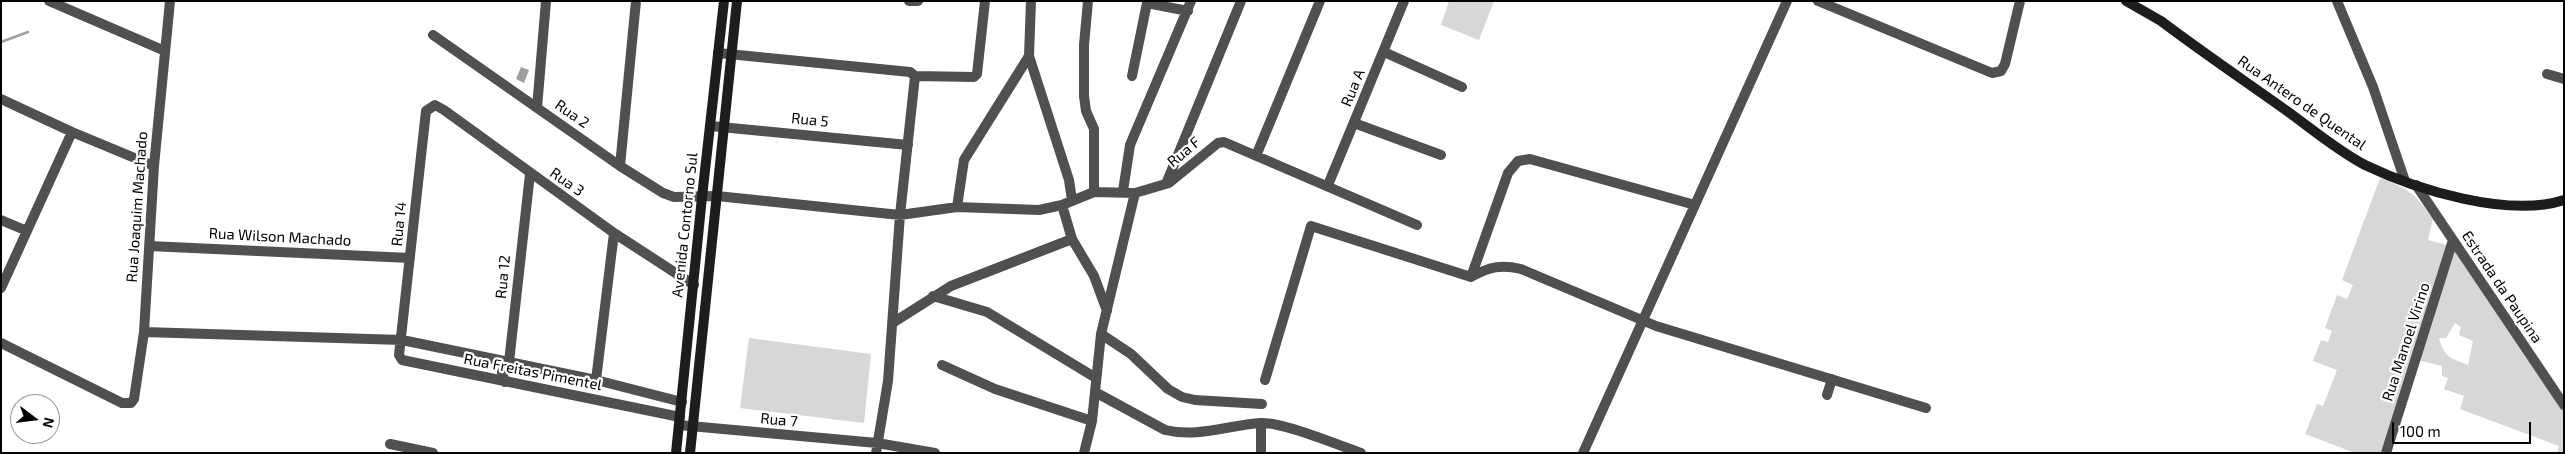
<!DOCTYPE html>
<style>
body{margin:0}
#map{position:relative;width:2565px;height:454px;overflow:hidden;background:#fff;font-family:"Exo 2",sans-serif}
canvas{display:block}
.frame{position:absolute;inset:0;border:2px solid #000;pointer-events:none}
.north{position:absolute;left:10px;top:394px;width:50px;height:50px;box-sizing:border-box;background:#fff;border:1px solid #999;border-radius:50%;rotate:105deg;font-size:14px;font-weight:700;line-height:20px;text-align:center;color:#000}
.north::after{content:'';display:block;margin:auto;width:18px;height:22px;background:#000;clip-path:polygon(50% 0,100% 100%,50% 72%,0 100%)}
.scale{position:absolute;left:2392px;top:422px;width:139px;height:22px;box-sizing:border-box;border:2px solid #000;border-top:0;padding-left:6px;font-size:15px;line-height:18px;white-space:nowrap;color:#000;-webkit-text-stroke:4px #fff;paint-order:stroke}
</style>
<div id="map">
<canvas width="2565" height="454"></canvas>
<div class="frame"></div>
<div class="north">N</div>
<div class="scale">100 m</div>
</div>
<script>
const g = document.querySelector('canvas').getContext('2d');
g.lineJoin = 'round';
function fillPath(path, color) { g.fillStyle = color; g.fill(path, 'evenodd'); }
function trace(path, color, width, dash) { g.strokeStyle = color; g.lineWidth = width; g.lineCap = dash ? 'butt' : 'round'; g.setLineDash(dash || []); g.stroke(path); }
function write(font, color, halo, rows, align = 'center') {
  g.font = font + ' "Exo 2",sans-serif'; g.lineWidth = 4.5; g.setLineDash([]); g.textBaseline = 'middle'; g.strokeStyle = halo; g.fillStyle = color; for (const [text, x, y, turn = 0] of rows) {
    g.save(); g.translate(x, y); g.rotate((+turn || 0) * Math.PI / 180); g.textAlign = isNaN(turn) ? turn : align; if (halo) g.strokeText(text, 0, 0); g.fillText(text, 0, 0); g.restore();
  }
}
fillPath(new Path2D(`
 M1449,1H1494L1479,40L1441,25Z
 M2380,178C2410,189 2414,193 2433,219L2428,240L2450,246L2384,453H2355L2305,434L2317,404L2323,406L2337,370L2313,361L2321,340L2328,342L2332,331L2325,328L2337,295L2347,299L2353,285L2342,280Z
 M2454,245L2564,412V453H2557L2559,446L2460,409L2464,396L2444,389L2448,378L2442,376V366L2418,360ZM2455,323L2461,327L2459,335L2473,341L2468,365C2450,358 2444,357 2439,338H2446Z
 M749,338L871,354L864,423L740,408Z`), '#d7d7d7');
fillPath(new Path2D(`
 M521,67L529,70L524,83L516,79Z`), '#9e9e9e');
trace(new Path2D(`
 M1,42L28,32`), '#9e9e9e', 2.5);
trace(new Path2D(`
 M49,1L165,51
 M909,1H918
 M1031,1L1029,56L1069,180L1072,200
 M1088,1L1084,45V96L1086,111L1094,129V192
 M1818,1L1992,73L2001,71L2005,64L2020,1
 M2337,1L2373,87L2405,181
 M433,35L620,166L663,193L674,197L717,196L900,215L957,207L1039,210L1062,205L1094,192L1135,193L1169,183L1218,143L1224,142L1417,225
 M1384,52L1462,87
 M718,53L910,72L915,76L900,215L888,381L876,453
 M2547,74L2564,79
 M915,76L974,77L977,74L985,1
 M1132,76L1147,3L1188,11
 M1,99L72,132L154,166
 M537,108L546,1
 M1354,123L1441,155
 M710,126L908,145
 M1256,156L1320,1
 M620,166L636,1
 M1166,184L1241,1
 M1328,185L1404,1
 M2416,185L2564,405
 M1123,191L1130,145L1191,1
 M1062,205L1072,239L1094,276L1107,311
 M957,207L964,160L1029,56
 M1,220L27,231
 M149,246L410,258
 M1471,277L1508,173L1518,161L1530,159L1695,205
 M1,288L72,132
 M933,296L987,312L1096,378
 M894,322L951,286L1072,239
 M144,332L402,340L596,380L682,402
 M1101,334L1131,354L1168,389L1182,397L1195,400L1262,404
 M1,343L122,403H131L134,399L144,332L154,166L170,1
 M942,365L995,389L1092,421
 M596,380L614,233
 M1265,380L1311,226L1471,277C1489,267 1501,264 1521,269L1656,326L1926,408
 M505,382L502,372L509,362L530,174
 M1095,392L1165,430C1198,438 1228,425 1261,423C1283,422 1338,445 1361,453
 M1827,395L1832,379
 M680,417L402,360L399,355L426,111L435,105L444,110L614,233L694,285
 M679,425L877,443L935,453
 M390,444L433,453
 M1084,453L1092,421L1101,334L1135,193
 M1261,453V423
 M1583,453L1787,1
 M2386,453L2453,240`), '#505050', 10);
trace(new Path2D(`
 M2126,1L2161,21C2202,52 2245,81 2287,111C2312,129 2338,151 2365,165C2417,190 2508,218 2564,200
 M676,453L702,197L724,1
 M690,453L737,1`), '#1d1d1d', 10);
write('15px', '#000', '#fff', [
 ["Rua A",1353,88,-68],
 ["Rua Antero de Quental",2302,103,35],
 ["Rua 2",572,114,35],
 ["Rua 5",810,120,6],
 ["Rua F",1184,152,-40],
 ["Rua 3",567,182,35],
 ["Rua Joaquim Machado",137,207,-86],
 ["Rua 14",399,224,-84],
 ["Avenida Contorno Sul",685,225,-84],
 ["Rua Wilson Machado",280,237,3],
 ["Rua 12",503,277,-84],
 ["Estrada da Paupina",2502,287,56],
 ["Rua Manoel Virino",2406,342,-72],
 ["Rua Freitas Pimentel",533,372,11],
 ["Rua 7",779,420,5]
]);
</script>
